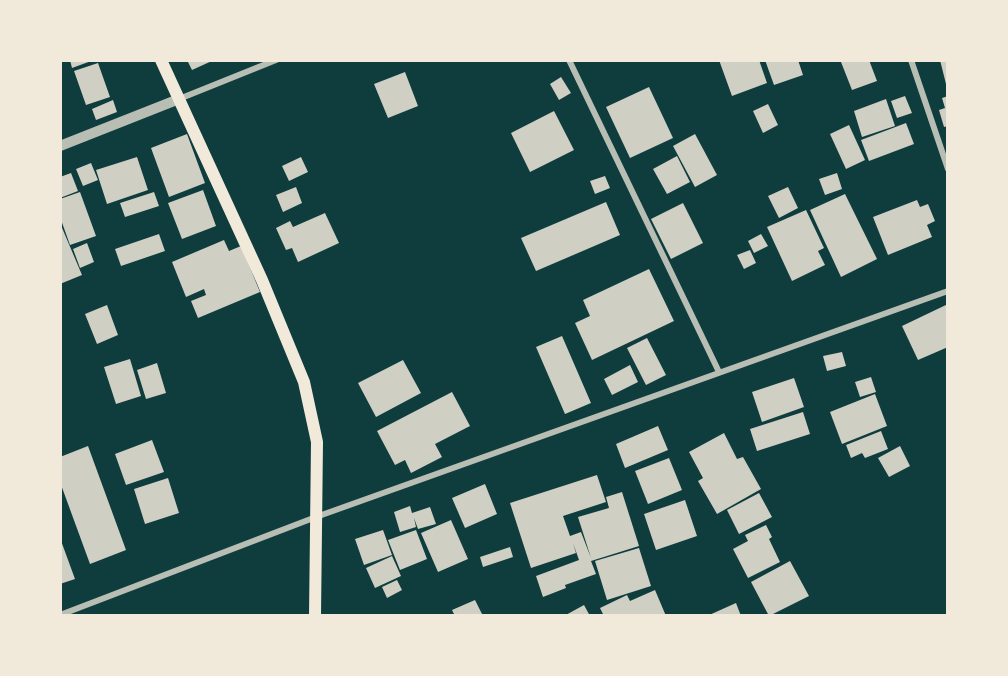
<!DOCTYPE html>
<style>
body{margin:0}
#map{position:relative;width:1008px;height:676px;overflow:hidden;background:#0f3d3e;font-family:Roboto,sans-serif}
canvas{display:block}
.frame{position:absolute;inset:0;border:62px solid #f1e9da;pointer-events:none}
</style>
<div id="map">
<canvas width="1008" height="676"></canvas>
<div class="frame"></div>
</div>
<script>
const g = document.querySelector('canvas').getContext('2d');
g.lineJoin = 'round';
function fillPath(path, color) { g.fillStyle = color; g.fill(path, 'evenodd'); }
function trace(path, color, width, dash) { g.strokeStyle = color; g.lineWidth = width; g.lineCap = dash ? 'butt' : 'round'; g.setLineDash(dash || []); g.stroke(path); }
fillPath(new Path2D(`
 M70,60H94L72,68Z
 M187,60H214L192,70Z
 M719,60H759L767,83L732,96Z
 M765,60H798L803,75L774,85Z
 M845,60H869L877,81L852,90L841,62Z
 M940,60H948V88H947Z
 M98,63L110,97L86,105L74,71Z
 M405,72L418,106L388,118L374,84Z
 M561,77L571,93L559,100L550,84Z
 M649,87L673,138L630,158L606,107Z
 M905,96L912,113L897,118L891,101Z
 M948,96V126L944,127L939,110L945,108L942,98Z
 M886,99L895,126L862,137L854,111Z
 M113,100L117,112L96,120L92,109Z
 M768,104L778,125L763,133L753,111Z
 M554,111L574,150L530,172L511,133Z
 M906,123L914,144L869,161L861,140Z
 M849,125L865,160L846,169L830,134Z
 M187,134L205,183L169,197L151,148Z
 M695,134L717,175L695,187L673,146Z
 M677,156L690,182L667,194L653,169Z
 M137,157L148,190L107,204L96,170Z
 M301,157L308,172L289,181L282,166Z
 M91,163L98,180L83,186L76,169Z
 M71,173L78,191L60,198V177Z
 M837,173L842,189L825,195L819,179Z
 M605,176L610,188L595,194L590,181Z
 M296,187L302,203L283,212L276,195Z
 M788,187L798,208L779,218L768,196Z
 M203,190L216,226L182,239L168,203Z
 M80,192L96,236L70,245L60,217V199Z
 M154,192L159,206L125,217L120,203Z
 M845,194L877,259L841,277L810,210Z
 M917,200L920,207L928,204L935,221L927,225L932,237L888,255L873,217Z
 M606,202L620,235L536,271L521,238Z
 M683,203L703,243L671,259L651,219Z
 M806,210L824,248L818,251L825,265L792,281L767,227Z
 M325,213L339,243L298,262L292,248L286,250L276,228L290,221L293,227Z
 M60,223L82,275L60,284Z
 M159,234L165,251L121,266L115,249Z
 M761,234L768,246L754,253L748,241Z
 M224,240L229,251L241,246L260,292L198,318L191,301L206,295L204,289L186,297L172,262Z
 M87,243L94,262L80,268L73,249Z
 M750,250L756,263L744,269L737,255Z
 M649,269L674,321L592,360L575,323L590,316L583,300Z
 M948,304V347L918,360L902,326Z
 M107,305L118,335L97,344L85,314Z
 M562,336L591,403L565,414L536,347Z
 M647,338L666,375L646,385L627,348Z
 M842,352L846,366L827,371L823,356Z
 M130,359L141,396L116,404L104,367Z
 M403,360L421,393L376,417L358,383Z
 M157,363L166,393L146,399L137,370Z
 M630,365L638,382L612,395L604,379Z
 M871,377L876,392L860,397L855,382Z
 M794,378L804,407L762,422L752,392Z
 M452,392L470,426L435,444L442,457L411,473L405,460L395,465L377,431Z
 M875,394L887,426L842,444L830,412Z
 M803,412L810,434L757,451L750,429Z
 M658,426L668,450L625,468L616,444Z
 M881,431L888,449L865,458L862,453L851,458L846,445Z
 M724,433L737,459L743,457L761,489L717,514L698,481L703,478L689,452Z
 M152,440L164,472L126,485L115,454Z
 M88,446L126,550L90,564L60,482V457Z
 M900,446L910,466L889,477L878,458Z
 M669,458L682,490L648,504L635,471Z
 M597,475L606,502L563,516L570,536L581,532L591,558L578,517L609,508L606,497L622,492L639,546L591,561L596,574L565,585L566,588L543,597L536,576L579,560L573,543L576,553L531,568L510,503Z
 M168,478L179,513L145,524L134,489Z
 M485,484L497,514L465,528L452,498Z
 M759,493L772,517L739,534L727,510Z
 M685,500L697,536L656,550L644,514Z
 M410,506L412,513L430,507L436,524L418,529L414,518L416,527L400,532L394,512Z
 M451,520L468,559L438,572L421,533Z
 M766,525L772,537L769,539L780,562L748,578L733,549L748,541L745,535Z
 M383,530L392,555L364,565L355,539Z
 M416,530L427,559L400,570L388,540Z
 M60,538L75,579L60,584Z
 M510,547L513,557L483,567L480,557Z
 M639,548L651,586L607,600L595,561Z
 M392,556L401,576L375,588L366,568Z
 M790,561L809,596L769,616L751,582Z
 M397,580L402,590L387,598L382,587Z
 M655,590L666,616H604L600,608L627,595L630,601Z
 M475,600L483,616H455L452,610Z
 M736,603L741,616H707Z
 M584,605L590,616H564Z`), '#cfcfc3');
trace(new Path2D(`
 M569,60L719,372
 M911,60L948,169
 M179,99L276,60
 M60,615L316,517L948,291`), '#b8beb3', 6);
trace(new Path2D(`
 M60,146L179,99`), '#b8beb3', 10);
trace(new Path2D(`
 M161,60L262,280L304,382L317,442L315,616`), '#f1e9da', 12);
</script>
